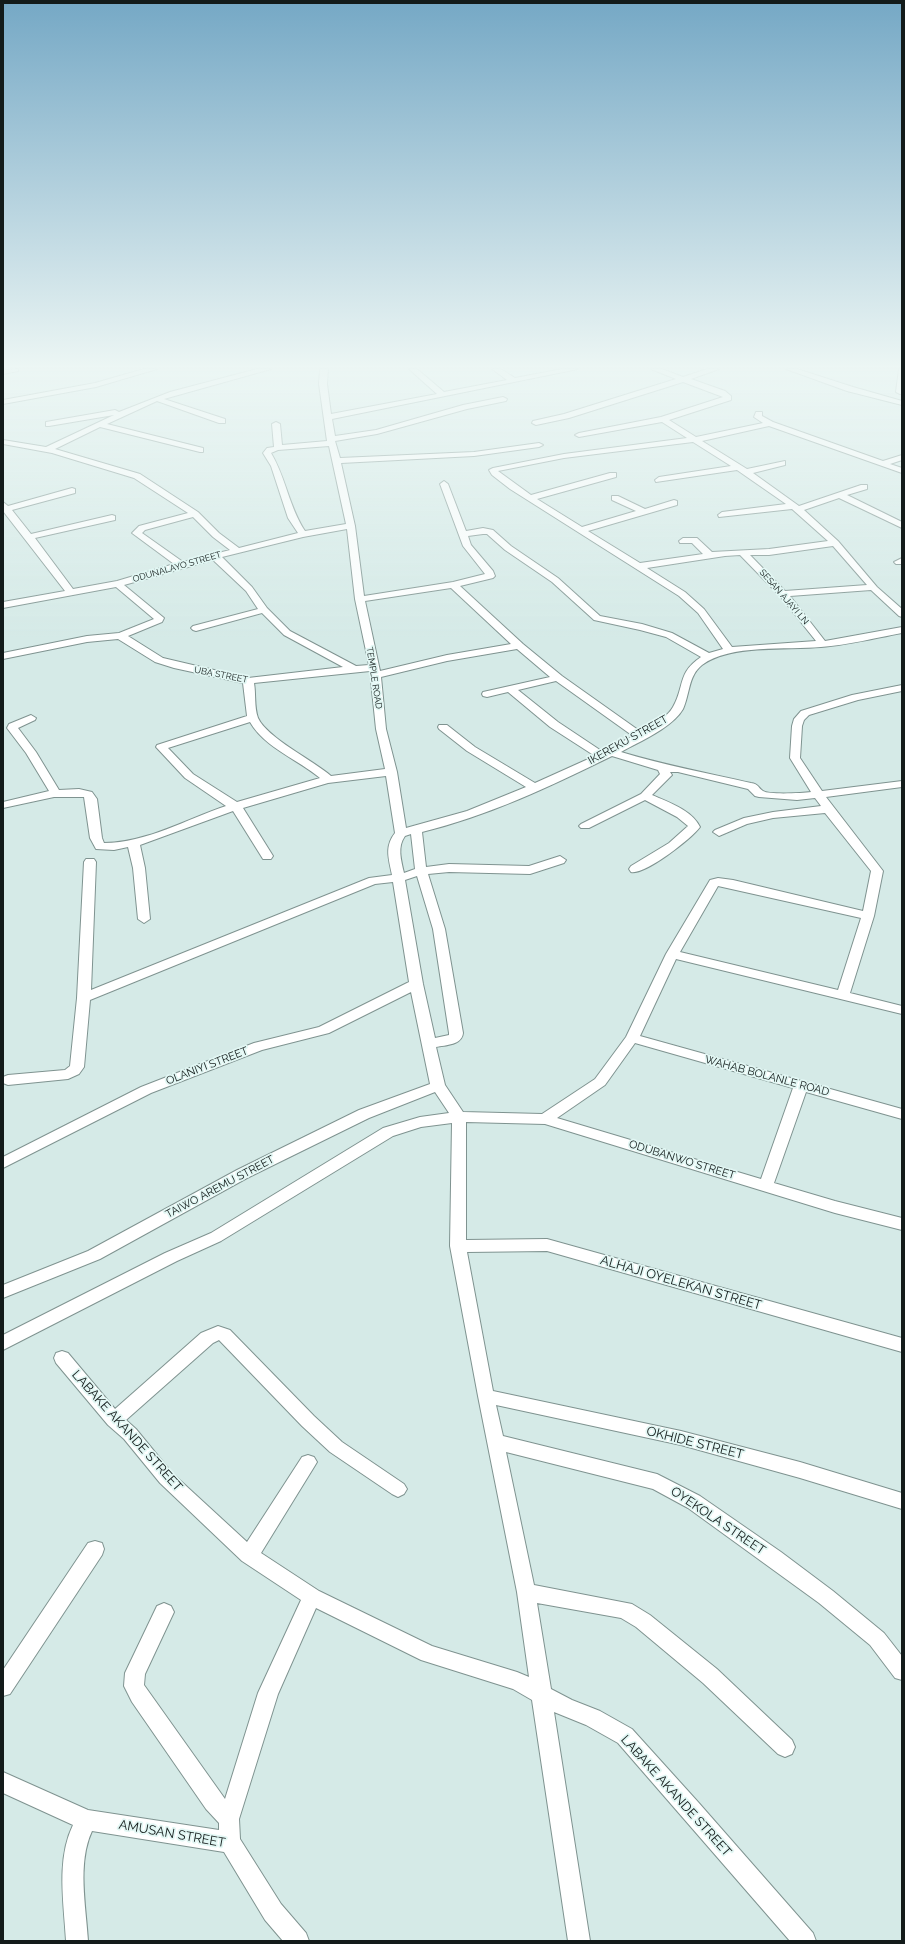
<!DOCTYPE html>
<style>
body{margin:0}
#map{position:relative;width:905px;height:1944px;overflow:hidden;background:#d5eae7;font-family:Raleway,sans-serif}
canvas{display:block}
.frame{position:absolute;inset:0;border:4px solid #131b1a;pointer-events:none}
</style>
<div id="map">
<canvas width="905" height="1944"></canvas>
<div class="frame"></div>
</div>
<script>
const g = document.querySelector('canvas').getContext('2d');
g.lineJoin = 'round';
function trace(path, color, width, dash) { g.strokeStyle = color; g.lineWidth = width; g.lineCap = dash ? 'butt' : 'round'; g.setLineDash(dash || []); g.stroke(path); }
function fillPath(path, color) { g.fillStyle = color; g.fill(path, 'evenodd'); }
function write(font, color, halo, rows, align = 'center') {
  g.font = font + ' Raleway,sans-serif'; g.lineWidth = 3.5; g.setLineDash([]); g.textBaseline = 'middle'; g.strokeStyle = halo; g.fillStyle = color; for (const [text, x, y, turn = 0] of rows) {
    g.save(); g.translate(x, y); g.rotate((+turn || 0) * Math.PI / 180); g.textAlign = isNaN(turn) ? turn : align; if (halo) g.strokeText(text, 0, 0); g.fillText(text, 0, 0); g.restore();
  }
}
const minor = new Path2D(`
 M18,369V371L3,374V370Z
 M144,369H157L96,387L3,404V400L95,383Z
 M257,369H271L164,399L225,419V423H219L157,401L107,424L203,448V452H200L100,427L55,449L140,474L198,512L219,533L239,548L298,533L288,518L271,466L263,453L267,448L274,447L272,424L276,422L280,424L282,445L327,441L319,384L320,369H328L327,384L331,414L437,394L409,369H417L444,392L507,380L492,369H501L515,378L562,369H578L332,419L335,436L376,430L463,405L503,397L507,399L506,401L467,409L377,434L335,441L340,458L474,452L539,443L543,445L539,447L474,456L341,463L355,526L364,596L453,582L485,574L463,546L440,484L444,481L448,484L466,531L483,528L493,530L511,546L558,578L600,616L642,624L672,633L709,653L723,649L698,613L679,596L510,489L492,475L489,470L493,468L564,454L687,438L662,422L579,437L575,435L579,433L661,417L723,397L683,382L569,418L536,425L532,423L533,421L564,414L676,379L651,369H662L683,377L707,369H719L691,379L725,391L731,396V400L669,420L696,437L763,423L754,417L756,412H762V416L773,422L883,461L902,455V460L890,464L902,468V473L769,426L702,441L747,469L785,461V465L753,473L799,506L861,485H867V489L847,495L902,522V528L839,498L804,510L838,541L877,587L902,609V617L899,616L871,590L790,596L825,641L902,627V633C875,638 848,645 821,647C787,650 730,644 702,665C688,676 690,694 683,709C673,727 639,742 621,752C664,765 707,773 751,783C759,784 758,788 763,791C769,795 803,793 811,792L790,758L792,726L794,719L801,711L852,695L902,685V691L858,700L809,715L804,720L802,726L800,758L822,791L902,781V787L826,797L883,871L874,916L850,993L902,1006V1014L676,959L640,1036L902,1109V1119L806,1092L774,1183L835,1201L902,1218V1230L835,1213L545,1124L466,1122V1240L547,1239L902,1338V1352L547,1251L467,1252L493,1391L681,1431L800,1462L902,1493V1509L800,1478L681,1445L496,1405L503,1436L657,1474L700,1496L781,1552L833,1591L884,1633L902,1656V1680L895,1678L870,1645L819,1603L688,1508L653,1489L506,1452L534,1585L632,1604L650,1615L717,1669L792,1740L795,1747L792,1754L785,1757L778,1754L703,1683L636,1627L621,1618L537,1603L551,1689L572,1700L600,1711L632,1729L698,1802L813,1933L816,1941H790L618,1743L586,1725L554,1712L590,1941H568L532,1700L513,1689L421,1660L316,1608L278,1694L239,1819L240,1839L281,1904L306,1933L309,1941H283L265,1920L224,1852L92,1831C77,1863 86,1906 88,1941H66C64,1903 56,1860 73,1825L3,1793V1772L88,1810L219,1830V1823L206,1809L132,1702L124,1686L125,1673L157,1606L164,1603L171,1606L174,1612L145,1674L144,1685L225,1799L258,1693L301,1600L242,1561L160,1483L124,1439L108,1425L56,1363L54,1358L56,1353L62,1351L68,1353L115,1409L201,1333L218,1326L230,1330L314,1416L342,1442L404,1484L407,1489L404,1494L398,1497L392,1494L330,1452L302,1426L219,1340L213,1343L126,1420L136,1429L172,1473L247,1542L302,1457L308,1455L314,1457L317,1462L314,1467L261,1553L319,1591L432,1646L517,1672L529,1677L517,1592L478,1396L450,1246L452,1123L421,1127L393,1136L221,1241L177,1261L3,1350V1335L165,1253L211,1233L383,1128L420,1117L449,1113L435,1092L369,1118L247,1178L100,1259L3,1298V1285L88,1251L237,1170L359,1110L430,1084L411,992L329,1033L262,1050L151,1093L3,1168V1157L141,1087L254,1043L319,1027L409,982L393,882L375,884L90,1000L84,1067L79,1074L68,1079L8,1085L3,1083V1077L8,1075L65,1070L70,1066L77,998L84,862L86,859H94L96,862L91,990L369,878L392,875C389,859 384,847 395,833L386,776L328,783L243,808L273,856L271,859H263L233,811L140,845L145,868L150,919L144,923L138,919L133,868L128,847L114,850L96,849L90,838L84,797H54L3,808V802L49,791L26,753L7,728L9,724L31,715L36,718L35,720L18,728L36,752L59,790L79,789L92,792L97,799L102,838L104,843C146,843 187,819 226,806L185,778L156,747L157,745L247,716L243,683L174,668L155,662L118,639L87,642L3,659V653L87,636L119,633L154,619L116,587L3,608V602L65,591L3,511V502L8,506L72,488L75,489V493L12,510L31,534L112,515L115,516V520L35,538L73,589L117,581L174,564L132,533L139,526L188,513L134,478L52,453L3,444V440L46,447L114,415L49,426H46V422L115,410L119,412L170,392ZM693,442L731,466L659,477L655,480L656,482L737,470L786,504L722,512L718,515L719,517L792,509L828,541L769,549L712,552L697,538H683L679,541L680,543H692L703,554L640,563L588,531L677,505V501L674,500L645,509L618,496H612V500L636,511L582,527L537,499L616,477V473H610L531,495L498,471L564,458ZM329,446L346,524L305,531C289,507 286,478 271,453L278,450ZM193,517L213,537L230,550L183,562L142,533L145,530ZM347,529L355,599L369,665L356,666L290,631L267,608L252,587L222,557L303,537ZM483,534H487L505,550L552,582L594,620L640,630L666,637L701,657C677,673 685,686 673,707C667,718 652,725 641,732L562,676L523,644L460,586L493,578L495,576L493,571L471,545L468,536ZM833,546L867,585L785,591L750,555H769ZM740,555L780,596L816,641L732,647L704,609L685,592L647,568L725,556ZM213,560L246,591L258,609L193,626L191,628L193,630L196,631L262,613L284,635L343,667L248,678L163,658L128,636L162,622L164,618L124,585ZM451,588L511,644L447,655L380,671L365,601ZM517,649L550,677L483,692L482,694L483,696L487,697L508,692L550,727L595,756L535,783L475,747L447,725H439L438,727L439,729L467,751L526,787L467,811L406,828L397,772L386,729L381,677L447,661ZM370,671L376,729L385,769L331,776C314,761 266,737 258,718C254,707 256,694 254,683ZM556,681L633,736L603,752L558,722L518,690ZM250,722C265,748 299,760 320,778L237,802L193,774L168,748ZM612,756L658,770L660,774L641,794L581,824L579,826L581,828H589L645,800L677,817L688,826L669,843L631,866L629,869L631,872C645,875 691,839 700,827C692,810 668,802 652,795L672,775L670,772H678L748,789L755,796L759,797L797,800L815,798L821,806L773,812L744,818L715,830L713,832L719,836L747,824L773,818L825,813L871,871L863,911L733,880L718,878L710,880L666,954L626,1037L595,1079L542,1114L463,1112L445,1085L436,1047C446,1045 462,1045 463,1033L445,929L428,874L449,872L530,874L564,863L566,860L560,856L529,866L449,864L426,867L422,832C488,816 551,786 612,756ZM411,834L415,869L404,873C401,860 397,847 405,836ZM417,876L433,929L449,1033V1035L435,1038L423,984L405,880ZM718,886L861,918L838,990L680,952ZM635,1043L793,1088L761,1179L557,1118L605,1085Z
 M786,369H797L853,387L902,401V405L847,391Z
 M899,369H902V394H900L896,392Z
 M902,558V564H896L894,562Z
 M95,1541L102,1543L104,1549L102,1555L10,1694L3,1696V1670L88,1543Z`);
trace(minor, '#7f9390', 2);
fillPath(minor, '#fff');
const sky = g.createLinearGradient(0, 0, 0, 642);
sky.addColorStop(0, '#75a8c5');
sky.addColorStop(0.57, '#ecf6f4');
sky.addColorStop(1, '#ecf6f400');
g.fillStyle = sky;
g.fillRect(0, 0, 905, 642);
write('9px', '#131b1a', '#e2f7f4', [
 ["ODUNALAYO STREET",177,567,-16],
 ["SESAN AJAYI LN",784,597,49],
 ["UBA STREET",221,675,11],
 ["TEMPLE ROAD",374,678,81]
]);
write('11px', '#131b1a', '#e2f7f4', [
 ["IKEREKU STREET",628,740,-29],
 ["OLANIYI STREET",207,1066,-21],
 ["WAHAB BOLANLE ROAD",767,1076,15],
 ["ODUBANWO STREET",682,1160,17],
 ["TAIWO AREMU STREET",220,1187,-28]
]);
write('13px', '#131b1a', '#e2f7f4', [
 ["ALHAJI OYELEKAN STREET",681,1283,16],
 ["LABAKE AKANDE STREET",127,1431,48],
 ["OKHIDE STREET",695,1443,14],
 ["OYEKOLA STREET",718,1521,34],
 ["LABAKE AKANDE STREET",676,1796,48],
 ["AMUSAN STREET",172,1834,10]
]);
</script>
